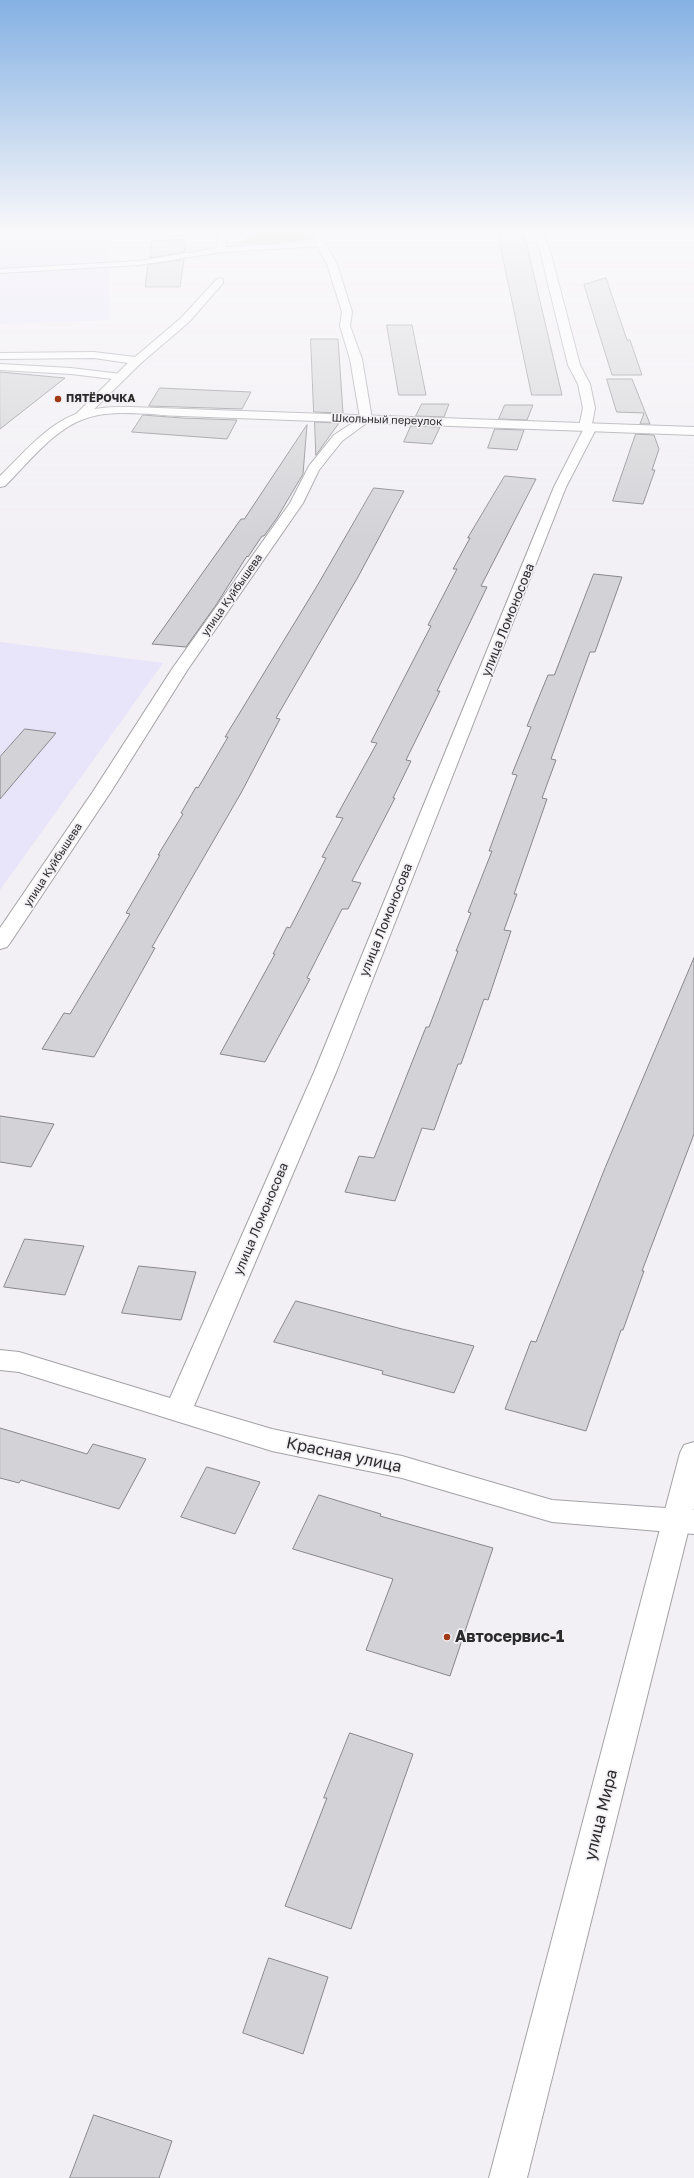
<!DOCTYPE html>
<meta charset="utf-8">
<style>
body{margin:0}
canvas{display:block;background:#f2f0f5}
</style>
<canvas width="694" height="2178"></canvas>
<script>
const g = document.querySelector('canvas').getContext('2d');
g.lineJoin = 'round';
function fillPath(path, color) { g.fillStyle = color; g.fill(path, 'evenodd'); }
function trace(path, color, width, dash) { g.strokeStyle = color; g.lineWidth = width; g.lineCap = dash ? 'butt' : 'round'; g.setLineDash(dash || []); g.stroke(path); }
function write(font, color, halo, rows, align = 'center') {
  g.font = font + ' "Golos Text",sans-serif'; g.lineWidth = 3.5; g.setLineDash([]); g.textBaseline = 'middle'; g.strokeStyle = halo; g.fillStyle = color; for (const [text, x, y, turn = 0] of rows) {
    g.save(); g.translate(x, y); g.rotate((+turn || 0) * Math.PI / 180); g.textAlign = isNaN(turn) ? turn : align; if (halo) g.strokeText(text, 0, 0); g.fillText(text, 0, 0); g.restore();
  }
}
fillPath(new Path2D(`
 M0,233H115L109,251V320L0,324Z
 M0,642L163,663L0,890Z`), '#e8e4fa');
fillPath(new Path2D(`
 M258,233H311L315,239L273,244H236Z`), '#b8ca94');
const building = new Path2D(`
 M498,233H524L562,395H532Z
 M186,240L185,252L150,258L152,241Z
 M184,260L180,287H145L148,265Z
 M606,278L627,340H630L642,375H612L584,285Z
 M387,325H412L426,395H399Z
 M311,339H338L343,413L314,412Z
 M0,372L65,378L0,429Z
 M607,379H632L650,424H640L644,413L617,412Z
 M160,388L227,391L251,392L242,409L149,406Z
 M422,404H449L444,417L416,416Z
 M505,405H533L527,420L499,419Z
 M143,415L182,418L237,420L227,439L132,432Z
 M315,422L339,423L316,455Z
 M307,425L303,474L277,518L264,536H262L248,557L247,556L216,605L186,647L152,644L241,519H244Z
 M411,426L440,427L432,444L404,442Z
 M495,429L524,430L517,450L488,448Z
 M636,434L654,435L659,449L652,470H655L643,504L613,501Z
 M505,476L536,479L481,586L487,587L437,691H440L406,760L411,761L393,798H395L352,881L361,883L348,909H342L307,978L310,979L265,1062L220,1054L275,954H273L287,927L290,928L326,858L322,857L343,818L336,817L377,743L371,742L431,626L428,625L457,569H453L470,538H468Z
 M374,488L404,491L358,577L276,718L280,719L241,793L152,947L155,948L94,1057L42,1049L64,1013L70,1014L130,914L126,913L160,855H158L183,814L181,813L196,787L198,788L228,737H225L317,586Z
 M594,574L622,577L595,652H590L551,759L556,760L542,798L547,799L514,894H517L504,930L511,931L488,1000L484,999L461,1064H458L434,1130L422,1128L395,1201L345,1192L359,1156L374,1158L426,1027H429L458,951H456L471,913L468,912L492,851H489L517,775L512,774L531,727L527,726L548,675H554Z
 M25,729L56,733L0,799V757Z
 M694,958V1134L642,1271H644L623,1330H621L586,1431L505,1409L531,1341L536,1342L605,1168Z
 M0,1116L54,1124L31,1167L0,1162Z
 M25,1239L84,1246L65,1295L4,1287Z
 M139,1266L196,1272L181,1320L122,1313Z
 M296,1301L402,1329L474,1346L454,1393L382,1374L383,1371L274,1342Z
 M0,1428L87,1454L93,1444L146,1459L119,1509L21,1480L19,1483L0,1478Z
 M207,1467L260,1482L235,1534L181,1517Z
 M319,1495L381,1514L380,1516L493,1548L450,1676L366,1650L393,1579L293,1549Z
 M350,1733L413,1754L351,1929L285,1906L327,1798H324Z
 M269,1958L328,1977L303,2054L243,2033Z
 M94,2115L172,2141L159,2178H70Z`);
fillPath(building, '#d3d3d7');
trace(building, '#88888c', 1);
const service = new Path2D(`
 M218,233H226V247L321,242L325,244L321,246L222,252L139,265L0,273V269L139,261L218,248Z
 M0,364L71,368L121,374L126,377L121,380L71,374L0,370Z`);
const minor = new Path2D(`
 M313,233H323L326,244L337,264L352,312L350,326L362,359L372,419L342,441L319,470L303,503L188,669L112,790L10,943L7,947L0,949V928L94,790L172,669L290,503L309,466L334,435L360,418L350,359L340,326L342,312L327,264L316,244Z
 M532,233H542L549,247L580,365L590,384L595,408L592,424L597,427L566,487L337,1070L194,1406L272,1429L402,1456L552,1500L694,1510V1534L552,1522L402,1478L272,1451L19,1372L0,1370V1350L19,1352L170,1398L315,1070L554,487L583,430L579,427L583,408L578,384L568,365L539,247Z
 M220,278L223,279V283L189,322L141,363L84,419H76L74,416L128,363L94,358L0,359V353L94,352L135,357L181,318L217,279Z`);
const tertiary = new Path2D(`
 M130,407L694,427V435L182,416C153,415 111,408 84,419C53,430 28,463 5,486L0,487V476C22,455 46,425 76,414C93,407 112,407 130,407Z`);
const secondary = new Path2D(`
 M694,1442V1508L527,2178H489L680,1453L684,1445Z`);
trace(service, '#a3a2a6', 2);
trace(minor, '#a3a2a6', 2);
trace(tertiary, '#a3a2a6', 2);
trace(secondary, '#a3a2a6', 2);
fillPath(service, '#fff');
fillPath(minor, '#fff');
fillPath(tertiary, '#fff');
fillPath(secondary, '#fff');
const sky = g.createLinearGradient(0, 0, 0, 538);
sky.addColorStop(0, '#84b1e3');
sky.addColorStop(0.43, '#f9f8fa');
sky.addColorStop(1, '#f9f8fa00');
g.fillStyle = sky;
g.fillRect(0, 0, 694, 538);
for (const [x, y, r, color] of [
 [58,399,4,"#a03915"],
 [447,1637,4,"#a03915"]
]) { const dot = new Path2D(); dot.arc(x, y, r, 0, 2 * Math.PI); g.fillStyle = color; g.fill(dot); trace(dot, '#f2f0f5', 1.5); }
write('bold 11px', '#2b2b2c', '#f2f0f5', [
 ["ПЯТЁРОЧКА",66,399]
], 'left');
write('11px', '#2b2b2c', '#f2f0f5', [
 ["Школьный переулок",387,420,2],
 ["улица Куйбышева",232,595,-55],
 ["улица Куйбышева",53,865,-57]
]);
write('13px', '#2b2b2c', '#f2f0f5', [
 ["улица Ломоносова",508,620,-68],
 ["улица Ломоносова",386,920,-68],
 ["улица Ломоносова",261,1219,-67]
]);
write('16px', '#2b2b2c', '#f2f0f5', [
 ["Красная улица",344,1455,12],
 ["улица Мира",601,1815,-76]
]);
write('bold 16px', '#2b2b2c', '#f2f0f5', [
 ["Автосервис-1",455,1637]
], 'left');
</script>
